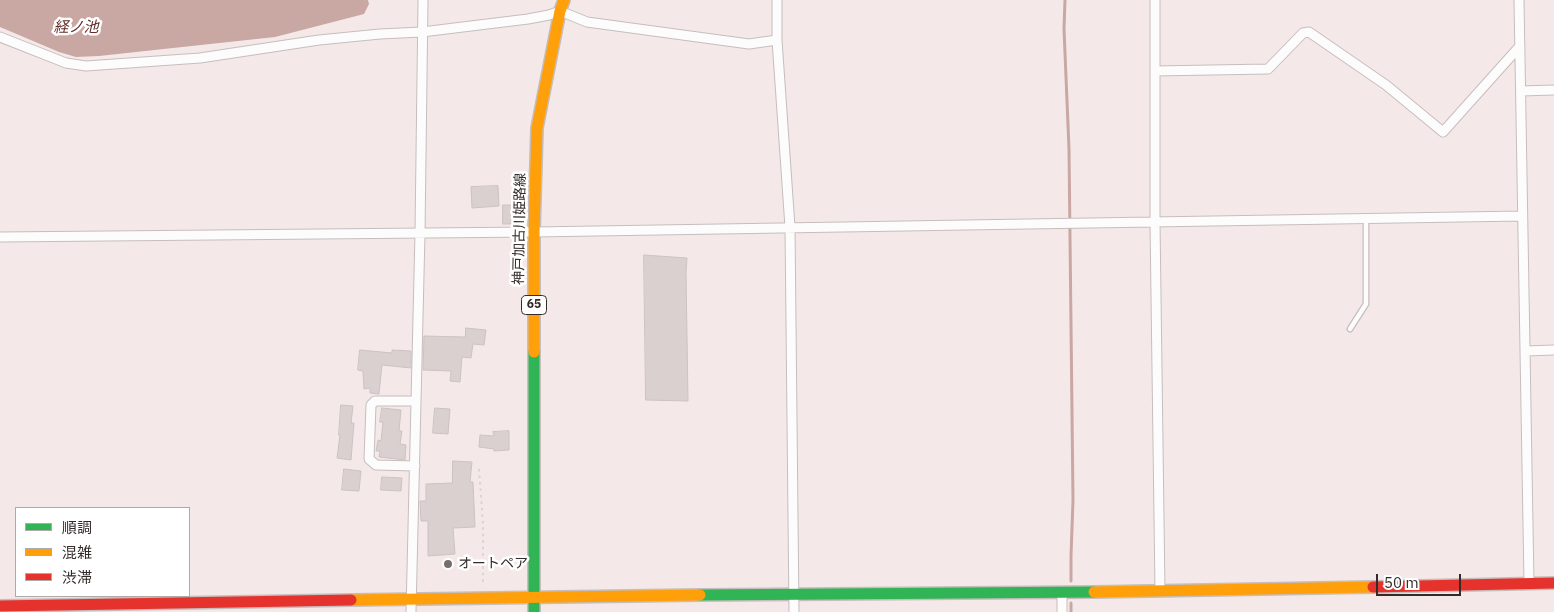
<!DOCTYPE html>
<meta charset="utf-8">
<style>
body{margin:0}
#map{position:relative;width:1554px;height:612px;overflow:hidden;background:#f4e9e8;font-family:"IBM Plex Sans","Noto Sans JP",sans-serif}
canvas{display:block}
.legend{position:absolute;left:15px;top:507px;width:175px;height:90px;box-sizing:border-box;background:#fff;border:1px solid #adaaaa;margin:0;padding:6px 9px;list-style:none;font-size:15px;color:#332b2a}
.legend li{display:flex;align-items:center;gap:10px;height:25px}
.legend b{width:25px;border:1px solid #adaaaa}
.scale{position:absolute;left:1376px;top:574px;width:85px;height:22px;box-sizing:border-box;border:2px solid #332b2a;border-top:0;padding-left:6px;font-size:15px;line-height:18px;white-space:nowrap;color:#332b2a;-webkit-text-stroke:4px #fff;paint-order:stroke}
</style>
<div id="map">
<canvas width="1554" height="612"></canvas>
<ul class="legend">
<li><b style="height:6px;background:#30b455"></b>順調</li>
<li><b style="height:6px;background:#ff9f0a"></b>混雑</li>
<li><b style="height:6px;background:#e5322d"></b>渋滞</li>
</ul>
<div class="scale">50 m</div>
</div>
<script>
const g = document.querySelector('canvas').getContext('2d');
g.lineJoin = 'round';
function fillPath(path, color) { g.fillStyle = color; g.fill(path, 'evenodd'); }
function trace(path, color, width, dash) { g.strokeStyle = color; g.lineWidth = width; g.lineCap = dash ? 'butt' : 'round'; g.setLineDash(dash || []); g.stroke(path); }
function write(font, color, halo, rows, align = 'center') {
  g.font = font + ' "IBM Plex Sans","Noto Sans JP",sans-serif'; g.lineWidth = 5; g.setLineDash([]); g.textBaseline = 'middle'; g.strokeStyle = halo; g.fillStyle = color; for (const [text, x, y, turn = 0] of rows) {
    g.save(); g.translate(x, y); g.rotate((+turn || 0) * Math.PI / 180); g.textAlign = isNaN(turn) ? turn : align; if (halo) g.strokeText(text, 0, 0); g.fillText(text, 0, 0); g.restore();
  }
}
fillPath(new Path2D(`
 M0,0H368L369,4L364,14L275,37L99,56L76,57L59,52L0,27Z`), '#c9a7a3');
trace(new Path2D(`
 M1065,0L1064,29L1069,149L1073,500L1071,556V581
 M1071,603V612`), '#c9a7a3', 3);
const building = new Path2D(`
 M498,186L499,206L472,208L471,187Z
 M503,205H518L519,224H503Z
 M644,255L687,258L686,272L688,401L646,400Z
 M466,328L486,330L484,345L473,344L471,358L462,357L460,382L450,381L451,371L423,370L424,336L465,337Z
 M360,350L392,353V350L411,351V368L382,365L379,394L370,393V388L364,389L363,371L358,370Z
 M341,405L353,406L351,423H354L351,460L337,458L340,435H339Z
 M382,408L401,410L399,431H402L400,444L406,445L405,460L379,457L380,451H376L378,440L381,441L383,422H380Z
 M435,408L450,409L448,434L433,433Z
 M509,431V450L494,451V449L479,447L480,435L494,436L493,432Z
 M453,461L472,462L470,482H473L475,527L453,528L455,554L428,556V521H421L420,501H426V484L452,483Z
 M344,469L361,471L359,491L342,490Z
 M382,477L402,478L401,491L381,490Z`);
fillPath(building, '#d9d0cf');
trace(building, '#ccc2c2', 1);
const lane = new Path2D(`
 M1350,329L1366,304V219`);
const street = new Path2D(`
 M777,0V40L790,227L794,612
 M1155,0V222L1160,591
 M1519,0L1529,583
 M0,37L66,63L86,66L200,58L319,40L380,34L422,32L528,19L549,15L560,11L587,22L749,44L777,40
 M1155,71L1268,69L1303,33L1309,32L1386,85L1443,132L1520,46
 M1521,91L1554,90
 M0,237L534,232L1522,216
 M1525,351L1554,350
 M415,466L376,465L369,459L371,405L375,401H416
 M1062,592V612
 M411,612L420,233L423,0`);
const fast = new Path2D(`
 M534,352V612
 M700,595L1094,592`);
const slow = new Path2D(`
 M534,352V232L537,128L560,11L564,0
 M1094,592L1373,587
 M351,600L700,595`);
const jam = new Path2D(`
 M1373,587L1554,583
 M0,606L351,600`);
trace(lane, '#c6bebc', 7);
trace(street, '#c6bebc', 11);
trace(fast, '#c6bebc', 14);
trace(slow, '#c6bebc', 14);
trace(jam, '#c6bebc', 14);
trace(new Path2D(`
 M479,469L483,524V585`), '#d7d4d4', 2, [2.5, 4]);
trace(lane, '#fdfcfc', 4.5);
trace(street, '#fdfcfc', 9);
trace(fast, '#30b455', 11);
trace(slow, '#ff9f0a', 11);
trace(jam, '#e5322d', 11);
for (const [x, y, r, color] of [
 [448,564,5,"#776e6c"]
]) { const dot = new Path2D(); dot.arc(x, y, r, 0, 2 * Math.PI); g.fillStyle = color; g.fill(dot); trace(dot, '#fff', 2); }
for (const [x, y, w] of [
 [534,305,25]
]) { const box = new Path2D(); box.roundRect(x - w / 2, y - 9.5, w, 19, 4); g.fillStyle = '#fff'; g.fill(box); trace(box, '#332b2a', 1); }
write('bold 12px', '#332b2a', null, [
 ["65",534,305]
]);
write('14px', '#332b2a', '#fff', [
 ["神戸加古川姫路線",520,229,-89]
]);
write('14px', '#332b2a', '#fff', [
 ["オートペア",458,564]
], 'left');
write('italic 15px', '#642b26', '#fff', [
 ["経ノ池",76,28]
]);
</script>
